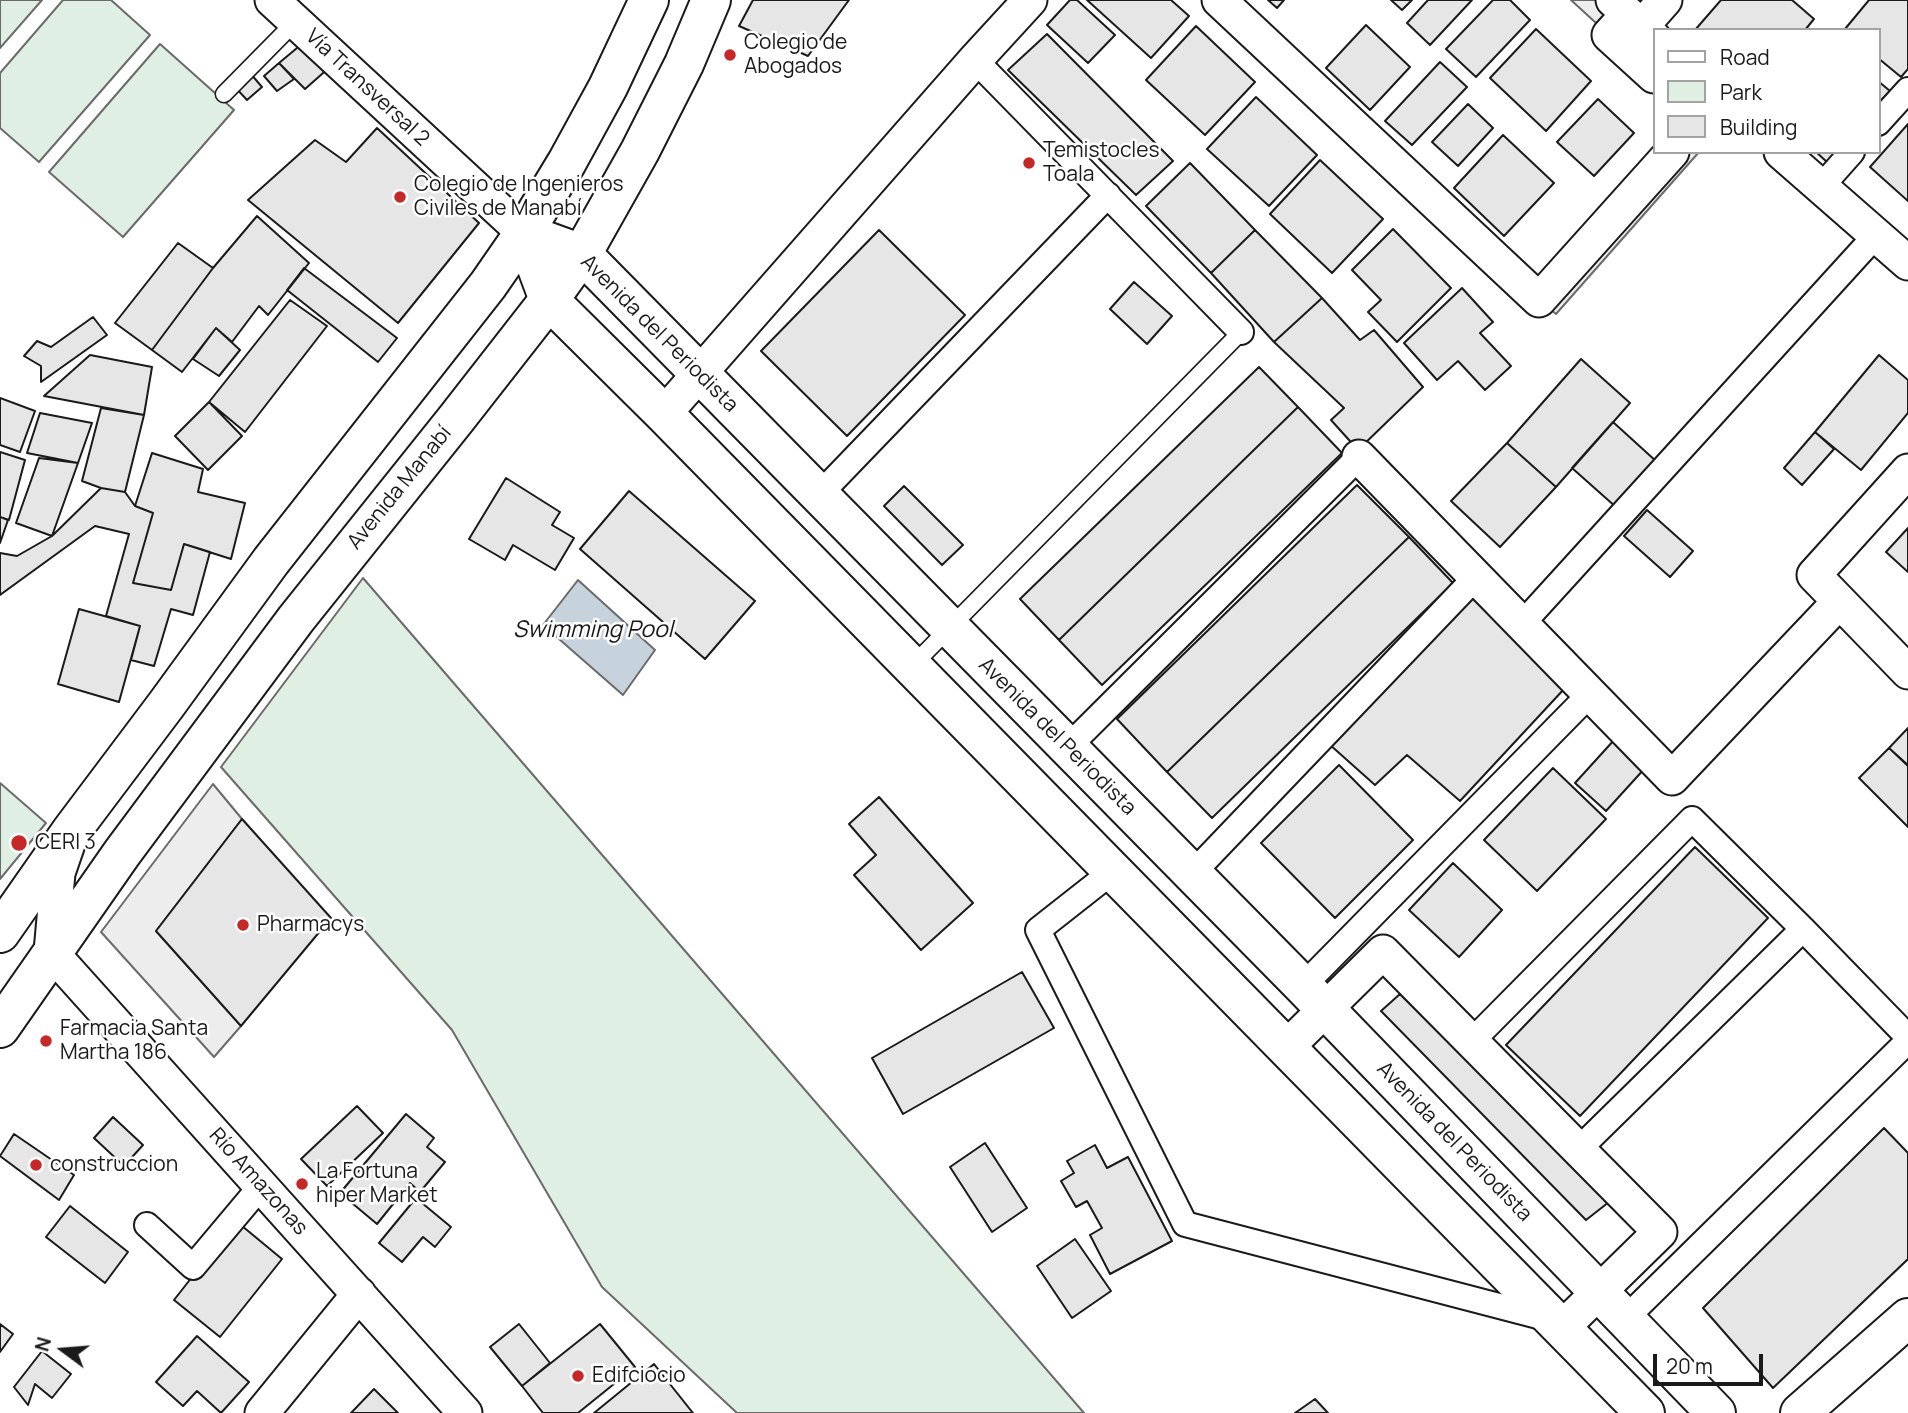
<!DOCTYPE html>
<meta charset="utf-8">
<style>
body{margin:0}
#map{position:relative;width:1908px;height:1413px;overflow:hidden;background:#fff;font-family:Manrope,sans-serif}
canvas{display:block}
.legend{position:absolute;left:1653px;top:28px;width:228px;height:126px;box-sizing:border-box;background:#fff;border:2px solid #a3a3a3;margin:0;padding:9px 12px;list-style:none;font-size:21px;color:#1a1a1a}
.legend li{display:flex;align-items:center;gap:14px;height:35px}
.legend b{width:35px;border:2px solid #a3a3a3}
.north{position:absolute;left:28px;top:1315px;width:70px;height:70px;-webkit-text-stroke:5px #fff;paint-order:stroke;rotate:286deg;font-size:19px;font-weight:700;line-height:28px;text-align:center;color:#1a1a1a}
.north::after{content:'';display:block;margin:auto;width:24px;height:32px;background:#1a1a1a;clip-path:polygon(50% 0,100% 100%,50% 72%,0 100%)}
.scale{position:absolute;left:1653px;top:1354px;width:110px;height:32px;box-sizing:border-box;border:4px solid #1a1a1a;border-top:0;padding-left:9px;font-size:21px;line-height:24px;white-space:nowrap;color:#1a1a1a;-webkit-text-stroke:5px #fff;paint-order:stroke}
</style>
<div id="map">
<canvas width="1908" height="1413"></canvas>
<ul class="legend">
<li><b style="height:9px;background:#fff"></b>Road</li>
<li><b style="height:19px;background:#e0efe3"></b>Park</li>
<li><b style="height:19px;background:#e6e6e6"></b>Building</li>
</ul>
<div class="north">N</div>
<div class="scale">20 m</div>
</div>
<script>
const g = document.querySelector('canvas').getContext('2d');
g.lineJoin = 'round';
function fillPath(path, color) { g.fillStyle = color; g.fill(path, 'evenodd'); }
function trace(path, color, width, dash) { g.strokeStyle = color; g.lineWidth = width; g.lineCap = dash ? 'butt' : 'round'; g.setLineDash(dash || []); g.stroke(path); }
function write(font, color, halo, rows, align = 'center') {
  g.font = font + ' Manrope,sans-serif'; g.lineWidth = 5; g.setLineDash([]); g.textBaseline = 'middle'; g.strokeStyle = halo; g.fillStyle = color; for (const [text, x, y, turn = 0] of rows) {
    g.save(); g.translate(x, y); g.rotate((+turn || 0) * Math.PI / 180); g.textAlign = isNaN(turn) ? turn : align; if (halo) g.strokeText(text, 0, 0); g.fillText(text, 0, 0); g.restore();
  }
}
const green = new Path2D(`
 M0,0H42L0,48Z
 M63,0H111L150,35L39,162L0,128V73Z
 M160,44L234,110L123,237L49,172Z
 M363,578L1084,1413H737L602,1287L452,1030L221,767Z
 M0,783L46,823L0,879Z`);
fillPath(green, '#e0efe3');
trace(green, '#6a6a6a', 2);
const parking = new Path2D(`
 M1571,0H1613L1609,35Z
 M1672,152H1699L1556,314L1539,300Z
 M213,784L242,819L156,931L241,1026L214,1057L101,932Z`);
fillPath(parking, '#ededed');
trace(parking, '#6a6a6a', 2);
const water = new Path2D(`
 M578,580L655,650L623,695L543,625Z`);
fillPath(water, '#c6d2dc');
trace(water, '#6a6a6a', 2);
const building = new Path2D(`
 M753,0H849L808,56L739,26Z
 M1070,0H1077L1115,35L1088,63L1047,25Z
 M1087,0H1171L1189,16L1151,58Z
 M1268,0H1284L1277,8Z
 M1391,0H1412L1402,10Z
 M1428,0H1472L1430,45L1407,23Z
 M1493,0H1510L1530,20L1476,77L1446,49Z
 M1721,0H1792L1814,19L1805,30H1695Z
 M1869,0H1908V69L1901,77L1878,58V30L1845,29Z
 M1366,25L1410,67L1370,110L1326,68Z
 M1196,26L1255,82L1205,135L1146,80Z
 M1536,29L1591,81L1546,131L1490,78Z
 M1047,34L1173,161L1136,195L1008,70Z
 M309,38L331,66L305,89L279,63Z
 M1440,62L1467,87L1412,145L1385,121Z
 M279,63L294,79L277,91L264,76Z
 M250,73L262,87L247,100L235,87Z
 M1878,81L1890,91L1878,104Z
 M1256,97L1317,155L1269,206L1207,149Z
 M1598,99L1634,133L1594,176L1557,142Z
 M1468,104L1493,128L1458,166L1432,142Z
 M1908,124V201L1870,167Z
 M377,128L479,223L398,323L248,200L315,140L346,162Z
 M1503,135L1554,183L1504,236L1454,188Z
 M1816,152H1837L1828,163Z
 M1320,160L1383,219L1332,273L1270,214Z
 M1190,163L1255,230L1211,273L1146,206Z
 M257,216L309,263L268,315L259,306L232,342L216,328L182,372L152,350L213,268Z
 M1393,229L1451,288L1397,342L1368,312L1381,300L1352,270Z
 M879,230L965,315L847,436L761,351Z
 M1255,230L1322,298L1274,342L1211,273Z
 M178,243L213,268L152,350L115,323Z
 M304,268L397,338L378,362L287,290Z
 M1134,282L1172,316L1147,344L1110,309Z
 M1462,288L1493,322L1480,333L1511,366L1485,390L1458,361L1437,380L1404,343Z
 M1322,298L1360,340L1374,330L1423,387L1358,450L1331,420L1344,408L1274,342Z
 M290,300L327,326L245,432L209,402Z
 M93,317L107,335L41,382V366L24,356L37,341L51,347Z
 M216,328L240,350L219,376L193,359Z
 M90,355L152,367L144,415L44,396Z
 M1879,355L1908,380V413L1861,470L1815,432Z
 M1581,359L1630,403L1556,487L1507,443Z
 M1259,367L1298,407L1059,640L1020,599Z
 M0,398L35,411L20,452L0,445Z
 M209,402L242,436L208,470L175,436Z
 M1298,407L1342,453L1102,685L1059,640Z
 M101,408L144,415L125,492L101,488L82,481Z
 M40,413L92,423L78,463L27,453Z
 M1613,422L1657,462L1617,508L1572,468Z
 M1815,432L1834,449L1802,485L1784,468Z
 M1507,443L1556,487L1500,547L1451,501Z
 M0,452L25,460L9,520L0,517Z
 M152,453L203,469L198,492L245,503L231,559L184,544L171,590L133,583L153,513L135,506Z
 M39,458L78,463L52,536L16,523Z
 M506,478L560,512L552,525L574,538L555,570L513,545L505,560L469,539Z
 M1357,485L1409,537L1167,772L1117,719Z
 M904,486L963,545L942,565L884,506Z
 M101,488L125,492L135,506L153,513L133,583L171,590L184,544L210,552L193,615L171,609L154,666L131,660L140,626L106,616L129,534L95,526L0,595V553L17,556L52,536Z
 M629,491L755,601L705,659L580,549Z
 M1647,510L1693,551L1670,577L1624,536Z
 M0,517L8,520L0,543Z
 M1908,528V572L1886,552Z
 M1409,537L1453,583L1212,818L1167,772Z
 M1472,597L1565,688L1460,801L1407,755L1375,785L1329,744Z
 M79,609L140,626L119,702L58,684Z
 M1908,728V765L1889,748Z
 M1615,739L1646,767L1606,811L1575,783Z
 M1889,748L1908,766V827L1859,778Z
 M1339,765L1413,840L1335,918L1261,843Z
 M1553,768L1606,819L1537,891L1484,840Z
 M879,797L973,903L921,950L854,875L876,855L849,824Z
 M242,819L331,918L241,1026L156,931Z
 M1695,847L1768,918L1580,1116L1506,1045Z
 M1453,863L1502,910L1459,957L1409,910Z
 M1022,972L1054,1028L903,1114L872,1058Z
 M1400,994L1609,1202L1586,1220L1381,1011Z
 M357,1106L383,1133L327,1186L301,1159Z
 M406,1114L434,1138L427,1147L445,1162L420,1192L410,1183L377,1224L340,1193Z
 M113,1117L143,1145L124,1166L94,1138Z
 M1884,1128L1908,1153V1259L1773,1388L1703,1308Z
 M14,1134L74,1175L59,1200L0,1156Z
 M985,1143L1027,1208L992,1232L950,1167Z
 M1095,1145L1107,1168L1128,1157L1172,1241L1110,1274L1090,1235L1102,1228L1087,1201L1076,1207L1061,1181L1074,1173L1067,1161Z
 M416,1198L451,1227L435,1247L423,1237L402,1262L379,1243Z
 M70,1206L128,1252L105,1283L46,1237Z
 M236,1221L282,1259L220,1337L174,1300Z
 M1075,1239L1111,1291L1072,1318L1037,1266Z
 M0,1324L13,1334L0,1352Z
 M519,1324L550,1363L522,1386L490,1347Z
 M600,1324L635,1367L578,1413H543L522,1386Z
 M197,1336L249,1382L221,1413L197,1391L183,1406L156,1382Z
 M42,1351L71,1374L52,1398L35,1384L28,1405L14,1387Z
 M654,1364L693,1413H594Z
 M374,1389L398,1413H351Z
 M1315,1399L1328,1413H1295Z`);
fillPath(building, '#e6e6e6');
trace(building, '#1a1a1a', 2);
const service = new Path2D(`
 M224,94L295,22
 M911,667L1241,332`);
const pedestrian = new Path2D(`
 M975,60L1241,332
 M1878,123L1908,90
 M1821,187L1852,152
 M820,494L1108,195
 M1522,624L1877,234
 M1068,747L1359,457
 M1113,871L1038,930L1185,1224L1549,1319
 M1192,874L1475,578
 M1303,986L1590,694
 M1471,1042L1692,819L1803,929L1908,1037
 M1578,1150L1803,929
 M147,1225L193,1267L261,1186
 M1626,1318L1908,1041`);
const minor = new Path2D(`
 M272,0L524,233
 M1219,0L1539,300L1672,152
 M1613,0L1654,38
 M1628,14L1609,35L1654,76
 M1642,26L1665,0
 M1781,152L1908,263
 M664,414L975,60L1030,0
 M1359,457L1672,778L1839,602
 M1908,471L1814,575L1908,672
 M69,841L58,873L51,952L465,1413
 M1286,1048L1383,952L1660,1232L1562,1328
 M262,1413L359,1294`);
const tertiary = new Path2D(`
 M524,233L582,254L1303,986L1716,1413
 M524,233L549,300L664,414L1645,1413
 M1800,1413L1908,1318`);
const secondary = new Path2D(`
 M0,933L72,830L166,705L271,561L488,285L524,233L567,162L608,87L649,0
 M0,1028L122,853L296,619L456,419L549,300L582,254L640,151L684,64L711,0`);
trace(service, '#1a1a1a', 19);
trace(pedestrian, '#1a1a1a', 28);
trace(minor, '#1a1a1a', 37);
trace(tertiary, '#1a1a1a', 42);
trace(secondary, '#1a1a1a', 42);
trace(service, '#fff', 16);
trace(pedestrian, '#fff', 24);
trace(minor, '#fff', 33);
trace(tertiary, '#fff', 38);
trace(secondary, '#fff', 38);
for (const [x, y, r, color] of [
 [730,55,7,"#c62828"],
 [1029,163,7,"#c62828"],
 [400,197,7,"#c62828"],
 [19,843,9,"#c62828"],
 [243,925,7,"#c62828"],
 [46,1041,7,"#c62828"],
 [36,1165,7,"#c62828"],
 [302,1184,7,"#c62828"],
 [578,1376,7,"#c62828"]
]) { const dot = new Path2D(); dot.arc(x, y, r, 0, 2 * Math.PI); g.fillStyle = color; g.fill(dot); trace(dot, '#fff', 2.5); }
write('21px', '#1a1a1a', '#fff', [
 ["Colegio de",744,43],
 ["Abogados",744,67],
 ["Temistocles",1043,151],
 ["Toala",1043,175],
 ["Colegio de Ingenieros",414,185],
 ["Civiles de Manabí",414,209],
 ["CERI 3",35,843],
 ["Pharmacys",257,925],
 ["Farmacia Santa",60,1029],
 ["Martha 186",60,1053],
 ["construccion",50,1165],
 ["La Fortuna",316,1172],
 ["hiper Market",316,1196],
 ["Edifciocio",592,1376]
], 'left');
write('21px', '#1a1a1a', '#fff', [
 ["Vía Transversal 2",367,88,43],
 ["Avenida del Periodista",659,334,45],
 ["Avenida Manabí",400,488,-51],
 ["Avenida del Periodista",1057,737,45],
 ["Avenida del Periodista",1454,1142,46],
 ["Río Amazonas",258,1182,48]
]);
write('italic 23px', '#1a1a1a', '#fff', [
 ["Swimming Pool",593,631]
]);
</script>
